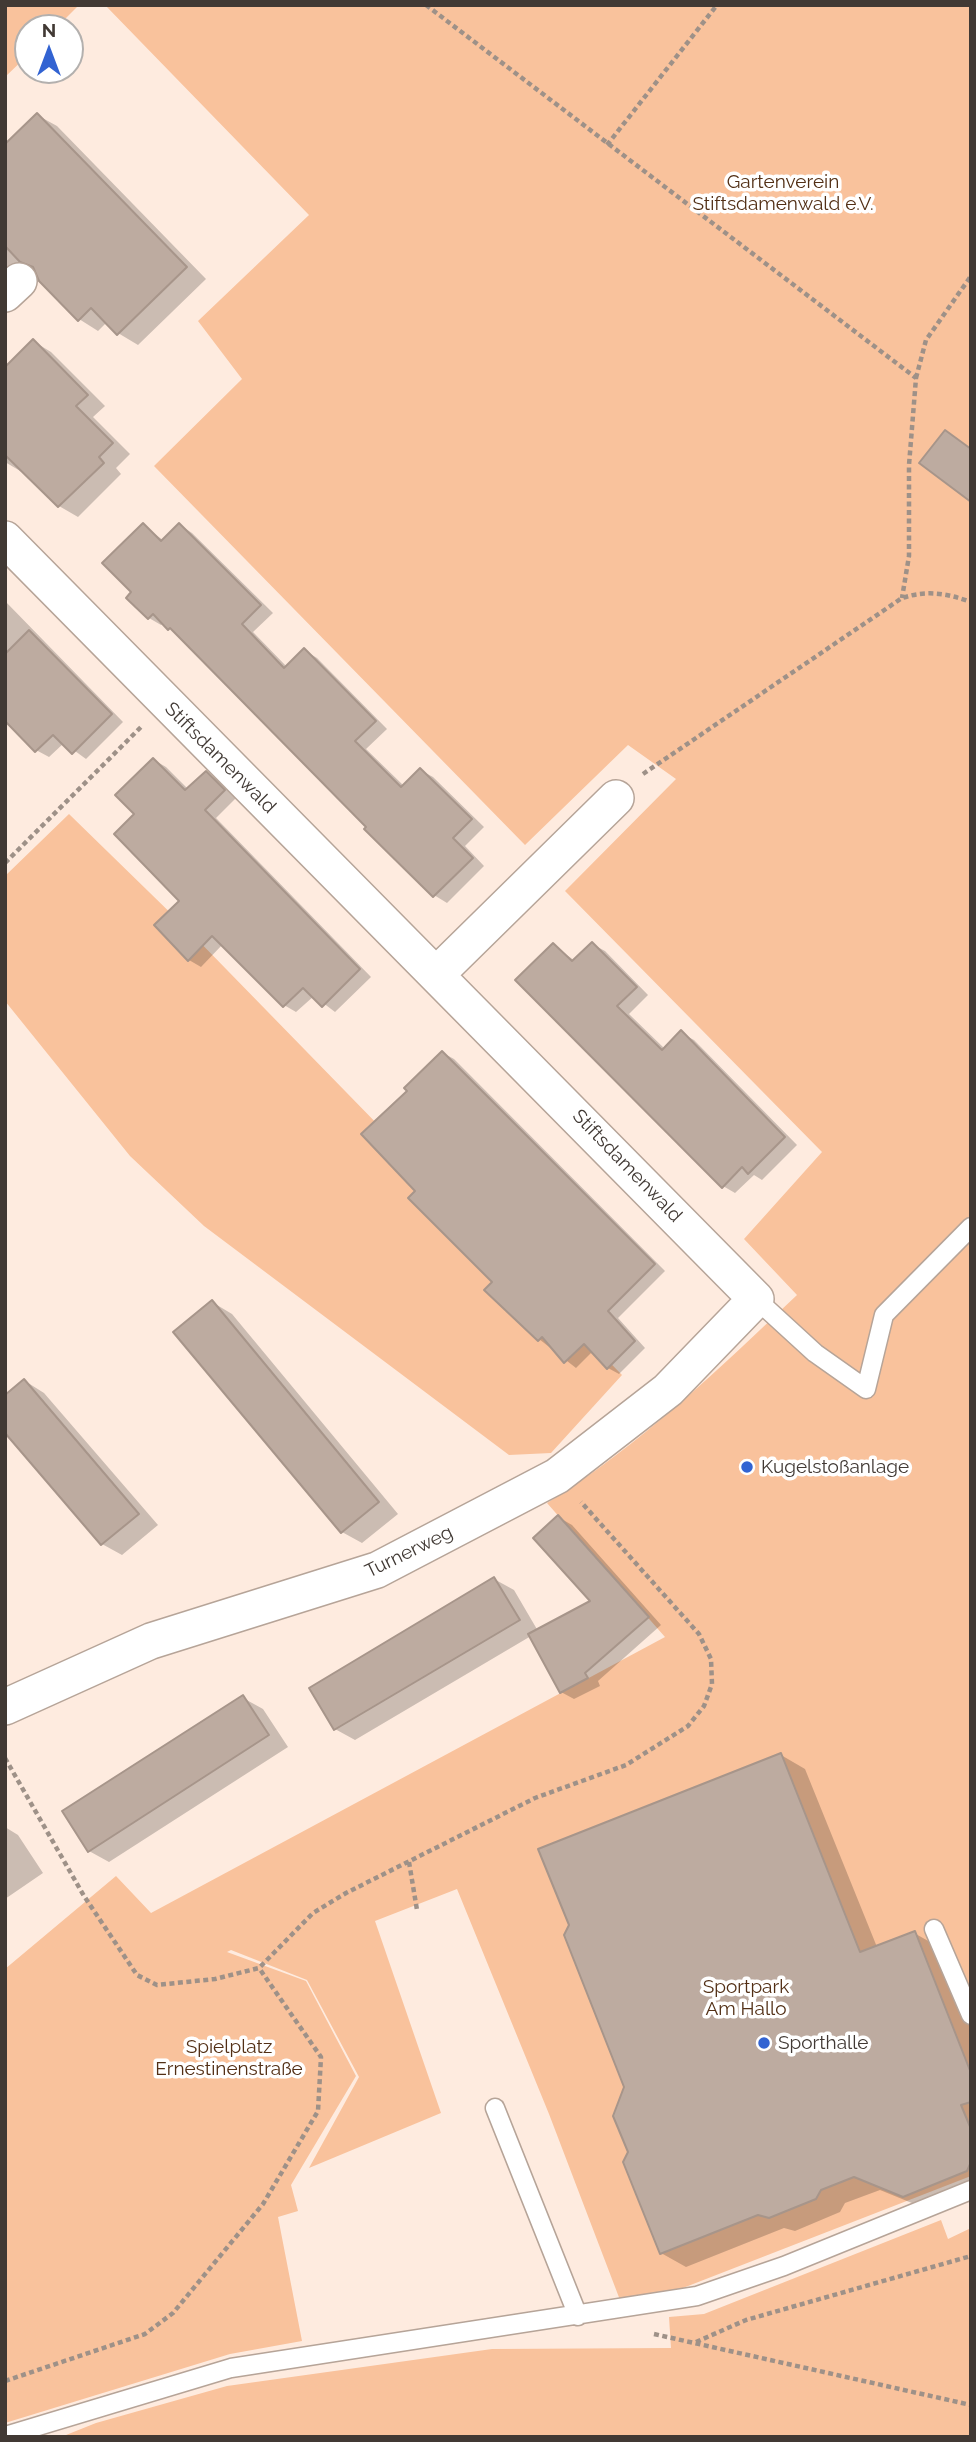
<!DOCTYPE html>
<meta charset="utf-8">
<style>
body{margin:0}
#map{position:relative;width:976px;height:2442px;overflow:hidden;background:#feebdf;font-family:Raleway,sans-serif}
canvas{display:block}
.frame{position:absolute;inset:0;border:7px solid #413934;pointer-events:none}
.north{position:absolute;left:14px;top:14px;width:70px;height:70px;box-sizing:border-box;background:#fff;border:2px solid #b3b0ae;border-radius:50%;rotate:0deg;font-size:19px;font-weight:700;line-height:28px;text-align:center;color:#413934}
.north::after{content:'';display:block;margin:auto;width:24px;height:32px;background:#3263d2;clip-path:polygon(50% 0,100% 100%,50% 72%,0 100%)}
</style>
<div id="map">
<canvas width="976" height="2442"></canvas>
<div class="frame"></div>
<div class="north">N</div>
</div>
<script>
const g = document.querySelector('canvas').getContext('2d');
g.lineJoin = 'round';
function fillPath(path, color) { g.fillStyle = color; g.fill(path, 'evenodd'); }
function trace(path, color, width, dash) { g.strokeStyle = color; g.lineWidth = width; g.lineCap = dash ? 'butt' : 'round'; g.setLineDash(dash || []); g.stroke(path); }
function write(font, color, halo, rows, align = 'center') {
  g.font = font + ' Raleway,sans-serif'; g.lineWidth = 7; g.setLineDash([]); g.textBaseline = 'middle'; g.strokeStyle = halo; g.fillStyle = color; for (const [text, x, y, turn = 0] of rows) {
    g.save(); g.translate(x, y); g.rotate((+turn || 0) * Math.PI / 180); g.textAlign = isNaN(turn) ? turn : align; if (halo) g.strokeText(text, 0, 0); g.fillText(text, 0, 0); g.restore();
  }
}
fillPath(new Path2D(`
 M5,5H79L56,28H28V55L5,77Z
 M105,5H971V2176L670,2293L620,2300L549,2114L457,1889L375,1921L441,2113L309,2168L359,2077L307,1980L231,1950L227,1952L306,1981L356,2076L291,2185L298,2211L278,2217L302,2341L230,2354L5,2423V1969L116,1876L151,1913L665,1637L547,1503C640,1445 718,1370 797,1295L744,1239L822,1152L565,891L676,779L628,745L525,845L154,466L242,379L198,321L309,215Z
 M69,814L188,930L622,1375L551,1453L509,1455L204,1226L130,1156L5,1001V876Z
 M941,2220L948,2239L971,2228V2437H61L96,2423L227,2386L492,2349L671,2348L669,2317L704,2314Z`), '#f9c29c');
fillPath(new Path2D(`
 M37,115L57,126L206,279L138,345L118,333L107,322L98,331L79,319L36,269L25,262L5,282V146Z
 M33,341L51,352L105,406L93,417L130,454L116,468L121,474L78,517L59,506L27,475L5,462V370Z
 M143,525L164,541L180,525L192,533L273,613L253,632L287,667L304,650L317,658L387,729L366,749L404,786L420,770L433,777L484,827L465,846L484,866L447,903L434,895L179,634L164,623L161,625L149,618L134,592Z
 M5,601L123,722L86,759L64,743L49,757L36,750L5,683Z
 M154,760L166,767L188,789L206,773L218,780L236,798L216,818L371,977L335,1012L314,996L296,1012L284,1005L223,944L201,967L189,960L181,901L136,814Z
 M592,944L605,951L648,995L629,1014L665,1049L681,1033L694,1040L797,1145L762,1180L754,1175L735,1193L723,1186L553,945L575,961Z
 M443,1053L454,1059L665,1271L618,1318L645,1348L619,1374L608,1368L593,1351L576,1368L539,1339L417,1191L409,1091Z
 M212,1302L232,1314L398,1514L362,1543L342,1532Z
 M25,1381L44,1393L158,1525L122,1555L102,1544Z
 M558,1517L572,1525L661,1625L598,1681L600,1686L574,1699L561,1692L531,1636L355,1740L335,1729L494,1579L514,1590L538,1631L593,1602Z
 M243,1698L263,1709L288,1747L109,1862L89,1851Z
 M781,1755L805,1769L877,1947L914,1933L939,1947L971,2028V2193L929,2210L880,2190L845,2203L840,2212L795,2231L784,2228L686,2267L661,2253Z
 M5,1827L18,1835L43,1873L5,1899Z`), '#0003');
const building = new Path2D(`
 M37,113L187,267L117,335L91,308L78,321L39,281L33,267L20,262L5,246V144Z
 M33,339L88,395L76,406L113,443L99,457L104,463L58,507L5,455V367Z
 M945,430L971,449V502L919,463Z
 M143,523L161,541L179,523L261,605L242,624L284,668L304,648L376,721L355,741L401,787L420,768L472,819L453,838L473,858L433,897L364,829L366,827L170,628L168,630L153,614L148,619L126,598L131,592L102,563Z
 M29,630L112,714L72,754L53,735L35,752L5,721V654Z
 M153,758L185,790L206,771L225,790L205,810L360,969L322,1007L303,988L283,1007L212,936L188,961L154,925L179,901L114,834L134,814L115,795Z
 M592,942L637,987L617,1006L662,1050L681,1030L785,1137L748,1174L742,1167L722,1188L515,980L553,943L572,961Z
 M442,1051L655,1264L608,1311L635,1341L607,1369L584,1344L564,1363L542,1337L538,1341L484,1290L492,1282L408,1198L415,1191L361,1134L407,1091L404,1088Z
 M212,1300L379,1502L341,1533L173,1332Z
 M24,1379L139,1514L101,1545L5,1433V1395Z
 M558,1515L649,1617L585,1673L588,1678L560,1693L528,1634L590,1601L533,1538Z
 M494,1577L520,1620L334,1730L309,1688Z
 M243,1695L269,1735L88,1852L62,1811Z
 M781,1753L860,1952L915,1931L971,2073V2102L961,2105L971,2129V2162L967,2171L903,2197L854,2177L821,2190L816,2199L769,2218L758,2215L660,2254L623,2162L628,2152L613,2116L624,2087L564,1935L569,1925L538,1849Z`);
fillPath(building, '#bdaba0');
trace(building, '#a7958a', 2);
const service = new Path2D(`
 M756,1299L815,1353L866,1389L884,1315L971,1227
 M934,1929L971,2015
 M495,2108L578,2316
 M5,2436L231,2368L697,2296L784,2266L971,2190`);
const minor = new Path2D(`
 M5,294L19,281
 M5,539L756,1299L668,1390L557,1476L377,1570L151,1641L5,1707
 M438,973L616,798`);
trace(service, '#b6a498', 21);
trace(minor, '#b6a498', 38);
trace(new Path2D(`
 M426,5L916,378L909,465V556L902,598
 M607,145L717,5
 M916,378L926,340L971,276
 M643,774L902,598C927,590 946,593 971,602
 M5,863L141,727
 M5,1758L84,1896L137,1975L157,1985L215,1979L259,1968L313,1913L346,1893L535,1798L626,1765L688,1726L704,1706L712,1684L711,1659L699,1634L581,1502
 M409,1862L417,1910
 M654,2334L971,2405
 M696,2342L746,2320L971,2256
 M5,2381L145,2334L173,2313L263,2204L318,2111L321,2057L259,1968`), '#9e9188', 4.5, [5, 3.5]);
trace(service, '#fff', 18);
trace(minor, '#fff', 35);
for (const [x, y, r, color] of [
 [747,1467,7,"#3263d2"],
 [764,2043,7,"#3263d2"]
]) { const dot = new Path2D(); dot.arc(x, y, r, 0, 2 * Math.PI); g.fillStyle = color; g.fill(dot); trace(dot, '#fff', 2.5); }
write('19px', '#522f15', '#fff', [
 ["Gartenverein",783,182],
 ["Stiftsdamenwald e.V.",783,204],
 ["Sportpark",746,1987],
 ["Am Hallo",746,2009],
 ["Spielplatz",229,2047],
 ["Ernestinenstraße",229,2069]
]);
write('19px', '#413934', '#fff', [
 ["Stiftsdamenwald",220,758,45],
 ["Stiftsdamenwald",627,1166,46],
 ["Turnerweg",409,1552,-26]
]);
write('19px', '#413934', '#fff', [
 ["Kugelstoßanlage",761,1467],
 ["Sporthalle",778,2043]
], 'left');
</script>
